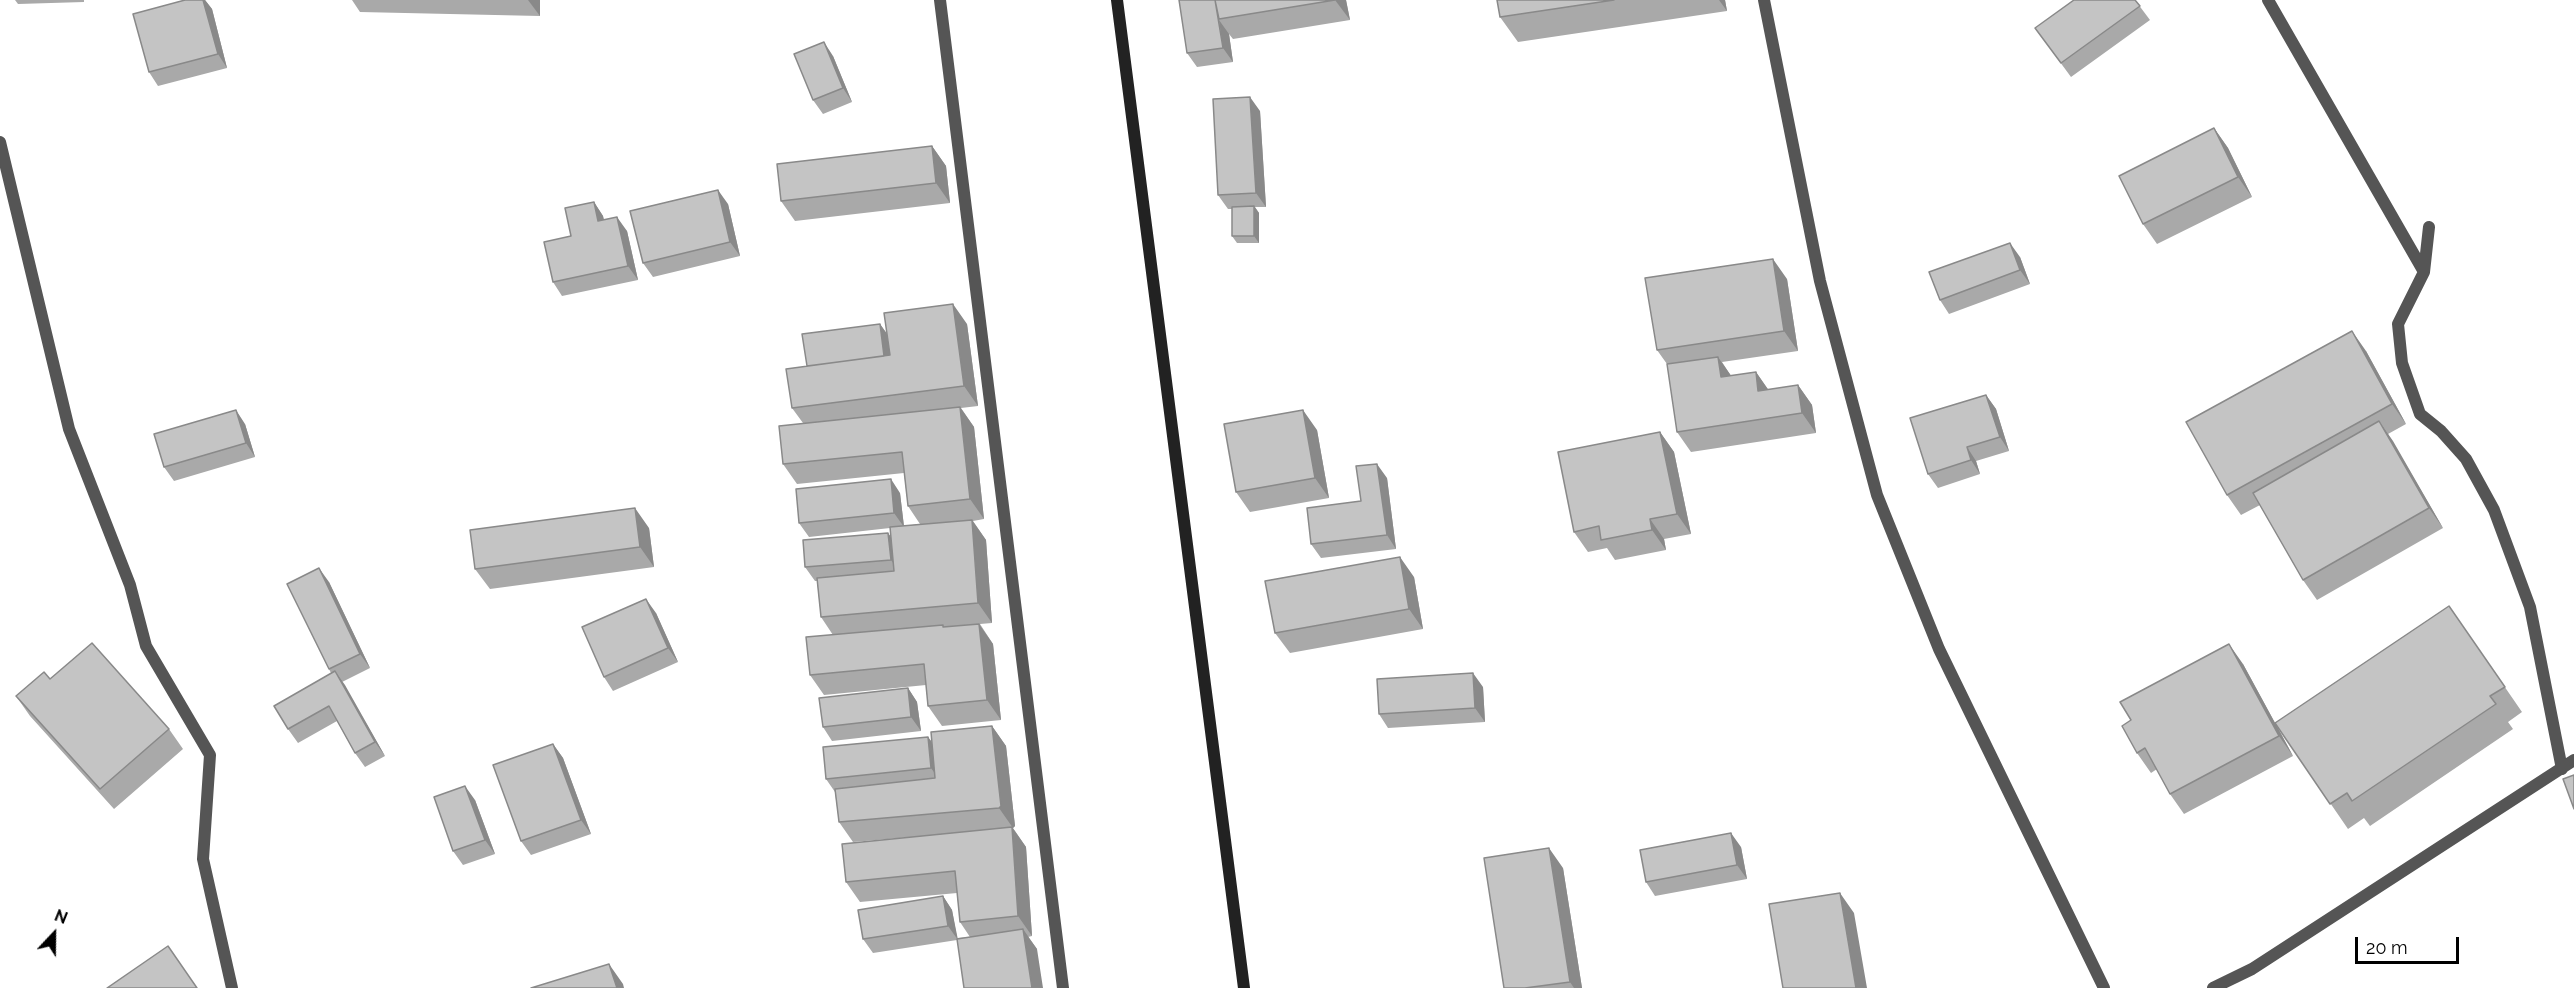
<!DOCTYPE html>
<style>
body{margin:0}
#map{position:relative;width:2574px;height:988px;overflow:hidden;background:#fff;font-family:Raleway,sans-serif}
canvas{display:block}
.north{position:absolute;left:24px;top:904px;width:60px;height:60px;-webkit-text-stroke:4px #fff;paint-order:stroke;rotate:22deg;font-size:16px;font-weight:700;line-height:24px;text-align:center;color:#000}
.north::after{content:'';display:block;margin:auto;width:21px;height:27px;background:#000;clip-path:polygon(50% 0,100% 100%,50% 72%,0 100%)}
.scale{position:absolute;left:2355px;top:937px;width:104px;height:27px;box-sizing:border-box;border:3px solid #000;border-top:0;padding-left:8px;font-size:18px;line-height:21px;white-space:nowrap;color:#000;-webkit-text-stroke:4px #fff;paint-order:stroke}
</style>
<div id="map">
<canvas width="2574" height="988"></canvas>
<div class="north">N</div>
<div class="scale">20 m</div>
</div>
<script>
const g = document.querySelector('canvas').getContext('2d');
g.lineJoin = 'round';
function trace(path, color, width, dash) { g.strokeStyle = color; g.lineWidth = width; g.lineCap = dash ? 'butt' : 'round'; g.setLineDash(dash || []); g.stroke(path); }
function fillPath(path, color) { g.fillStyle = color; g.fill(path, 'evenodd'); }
trace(new Path2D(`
 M940,0L1063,988
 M1764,0L1820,281L1877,495L1939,649L2104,988
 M2268,0L2424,272
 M0,142L69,429L130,585L146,646L210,755L203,859L232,988
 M2429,227L2424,272L2398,324L2402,363L2420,414L2441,431L2466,459L2494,510L2530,607L2562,769
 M2213,988L2252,969L2574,760`), '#555', 12);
trace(new Path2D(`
 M1117,0L1244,988`), '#222', 12);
fillPath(new Path2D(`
 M15,0H84V2L18,4Z
 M185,0H205L212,9L227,68L158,86L149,72Z
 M352,0H540V16L360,12Z
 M1179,0H1346L1350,20L1233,39L1229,34L1233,62L1197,67L1187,53Z
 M1497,0H1725L1727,11L1518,42L1500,17Z
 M2135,0L2150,20L2071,77L2035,28Z
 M833,56L852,102L823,114L813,100Z
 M1260,111L1266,207H1255L1259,213V243H1237L1232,236V209H1228L1218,195Z
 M2214,128L2228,148L2252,197L2157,244L2143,224Z
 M932,146L946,166L950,203L795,221L781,201Z
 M594,202L603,216L604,220L627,231L638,280L562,296L553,282L571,236Z
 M728,204L740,256L653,277L643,263Z
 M2020,257L2030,284L1949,314L1940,300Z
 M1787,279L1798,351L1722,362L1731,376L1756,372L1768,390L1798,385L1812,405L1816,433L1691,452L1677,432L1667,364L1657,350Z
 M880,324L887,334L967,324L978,406L961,408L974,427L984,519L973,521L986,540L992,623L980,624L993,644L1001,720L942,726L928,706L926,685L824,695L810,675L833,635L821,617L817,581H815L805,567L888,533L891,537L890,528L809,537L799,523L900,493L904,526L920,524L908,506L904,473L797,484L783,464L803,423L792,408L807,366Z
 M2366,351L2406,424L2388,434L2443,528L2317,600L2303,580L2260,505L2241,515L2227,495Z
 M1986,395L1996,409L2009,451L1976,461L1980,474L1938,488L1928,474Z
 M245,424L255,457L174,481L164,467Z
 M1317,430L1329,498L1250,512L1236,492Z
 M1660,432L1674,452L1691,534L1664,539L1666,550L1615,560L1607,548L1588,552L1574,532Z
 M1387,478L1396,549L1321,558L1311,544Z
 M649,528L654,567L490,589L475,569Z
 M1414,577L1423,629L1290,653L1275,633Z
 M329,582L370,668L342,682L385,756L365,767L355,753L337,721L298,743L288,729L331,673L329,669Z
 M2449,606L2522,712L2508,722L2513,729L2370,826L2364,818L2348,829L2276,724L2293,756L2184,814L2170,794L2157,769L2151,773L2137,753L2243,664L2275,723Z
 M656,613L678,662L613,691L604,677Z
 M50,679L169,729L183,749L114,809L30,716L16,696Z
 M1483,687L1485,722L1388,728L1379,714Z
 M908,688L917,702L921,731L832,741L823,727Z
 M992,726L1006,746L1015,826L1013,828L1026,847L1032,936L1028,937L1037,949L957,940L873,953L863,939L943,896L952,910L957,938L970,937L960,922L957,893L860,902L846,882L911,837L853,842L839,822L835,792L826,779L928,737L932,742Z
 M553,744L563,758L591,834L531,855L521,841Z
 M475,800L495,854L463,865L453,851Z
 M1741,847L1747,879L1655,896L1646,882Z
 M1563,868L1582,988H1504Z`), '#a9a9a9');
fillPath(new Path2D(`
 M203,0H205L212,9L227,68L218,54Z
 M528,0H540V16Z
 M1335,0H1346L1350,20Z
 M1719,0H1725L1727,11Z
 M1219,20L1229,34L1233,62L1223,48Z
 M824,42L833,56L852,102L843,88Z
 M1250,97L1260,111L1266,207L1256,193Z
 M2214,128L2228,148L2252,197L2238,177Z
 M932,146L946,166L950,203L936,183Z
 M718,190L728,204L740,256L730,242Z
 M594,202L603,216L607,235L598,221Z
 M1254,206L1259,213V243L1254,236Z
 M617,217L627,231L638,280L628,266Z
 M2010,243L2020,257L2030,284L2020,270Z
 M1773,259L1787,279L1798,351L1784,331Z
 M953,304L967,324L978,406L964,386Z
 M880,324L890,338L894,371L884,357Z
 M2352,331L2366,351L2406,424L2392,404Z
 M1718,357L1732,377H1721Z
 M1756,372L1770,392L1758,391Z
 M1798,385L1812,405L1816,433L1802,413Z
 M1986,395L1996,409L2009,451L2000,437Z
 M960,407L974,427L984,519L970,499Z
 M236,410L245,424L255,457L246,443Z
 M1303,410L1317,430L1329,498L1315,478Z
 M2379,421L2393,441L2443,528L2429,508Z
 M1660,432L1674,452L1691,534L1677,514Z
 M1967,447L1976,461L1980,474L1971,460Z
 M1377,464L1387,478L1396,549L1387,535Z
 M891,479L900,493L904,527L894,513Z
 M635,508L649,528L654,567L640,547Z
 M1650,519L1664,539L1666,550L1652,530Z
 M972,520L986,540L992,623L978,603Z
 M888,533L898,547L901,574L891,560Z
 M1400,557L1414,577L1423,629L1409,609Z
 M319,568L329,582L370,668L360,654Z
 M646,599L656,613L678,662L668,648Z
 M979,624L993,644L1001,720L987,700Z
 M2229,644L2243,664L2293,756L2279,736Z
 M335,671L345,685L385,756L375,742Z
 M1473,673L1483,687L1485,722L1475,708Z
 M908,688L917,702L921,731L911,717Z
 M992,726L1006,746L1015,826L1013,828L999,808Z
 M928,737L938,751L941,782L931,768Z
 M553,744L563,758L591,834L581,820Z
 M465,786L475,800L495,854L485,840Z
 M1012,827L1026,847L1032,936L1018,916Z
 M1731,833L1741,847L1747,879L1737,865Z
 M1549,848L1563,868L1582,988H1574L1570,982Z
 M1840,893L1854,913L1867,988H1856Z
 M943,896L952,910L958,940L948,926Z
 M1023,929L1037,949L1043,988H1032Z
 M609,964L623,984L624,988H617Z`), '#898989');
const building = new Path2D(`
 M185,0H203L218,54L149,72L133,14Z
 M1179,0H1215L1223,48L1187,53Z
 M1215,0H1335L1219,19Z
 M1497,0H1614L1500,17Z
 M2074,0H2135L2140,6L2061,63L2035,28Z
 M824,42L843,88L813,100L794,54Z
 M1250,97L1256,193L1218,195L1213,99Z
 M2214,128L2238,177L2143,224L2119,176Z
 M932,146L936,183L781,201L777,164Z
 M718,190L730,242L643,263L630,211Z
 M594,202L598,221L617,217L628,266L553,282L544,242L571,236L565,208Z
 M1254,206V236H1232V207Z
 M2010,243L2020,270L1940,300L1929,272Z
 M1773,259L1784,331L1657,350L1645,278Z
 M953,304L964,386L792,408L786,369L890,355L884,313Z
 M880,324L884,356L807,366L802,334Z
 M2352,331L2392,404L2227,495L2186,422Z
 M1718,357L1721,377L1756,372L1758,391L1798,385L1802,413L1677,432L1667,364Z
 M1986,395L2000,437L1967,447L1971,460L1928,474L1910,418Z
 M960,407L970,499L908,506L902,452L783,464L779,426Z
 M236,410L246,443L164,467L154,434Z
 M1303,410L1315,478L1236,492L1224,424Z
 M2379,421L2429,508L2303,580L2253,493Z
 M1660,432L1677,514L1650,519L1652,530L1601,540L1599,526L1574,532L1558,452Z
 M1377,464L1387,535L1311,544L1307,508L1361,501L1356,466Z
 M891,479L894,513L799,523L796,489Z
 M635,508L640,547L475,569L470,530Z
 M972,520L978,603L821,617L817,578L894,571L890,527Z
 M888,533L891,560L805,567L803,540Z
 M1400,557L1409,609L1275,633L1265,581Z
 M319,568L360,654L329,669L287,584Z
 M646,599L668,648L604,677L582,627Z
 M2449,606L2505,687L2490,696L2496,704L2352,801L2347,793L2330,804L2275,723Z
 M979,624L987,700L928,706L924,664L810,675L806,637L943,625V627Z
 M92,643L169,729L100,789L16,696L44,672L50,679Z
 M2229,644L2279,736L2170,794L2145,748L2137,753L2122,726L2131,720L2120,702Z
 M335,671L375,742L355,753L329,706L288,729L274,706Z
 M1473,673L1475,708L1379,714L1377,679Z
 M908,688L911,717L823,727L819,698Z
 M992,726L1001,806L999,808L839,822L835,789L935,778L931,732Z
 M928,737L931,768L826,779L823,747Z
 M553,744L581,820L521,841L493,765Z
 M2574,775V809L2563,779Z
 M465,786L485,840L453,851L434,797Z
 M1012,827L1018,916L960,922L955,871L846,882L842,844Z
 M1731,833L1737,865L1646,882L1640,850Z
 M1549,848L1570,982L1525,988H1504L1484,858Z
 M1840,893L1856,988H1783L1769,904Z
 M943,896L948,926L863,939L858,910Z
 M1023,929L1032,988H964L957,939Z
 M168,946L197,988H107Z
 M609,964L617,988H531Z`);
fillPath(building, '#c4c4c4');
trace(building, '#898989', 1.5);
</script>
